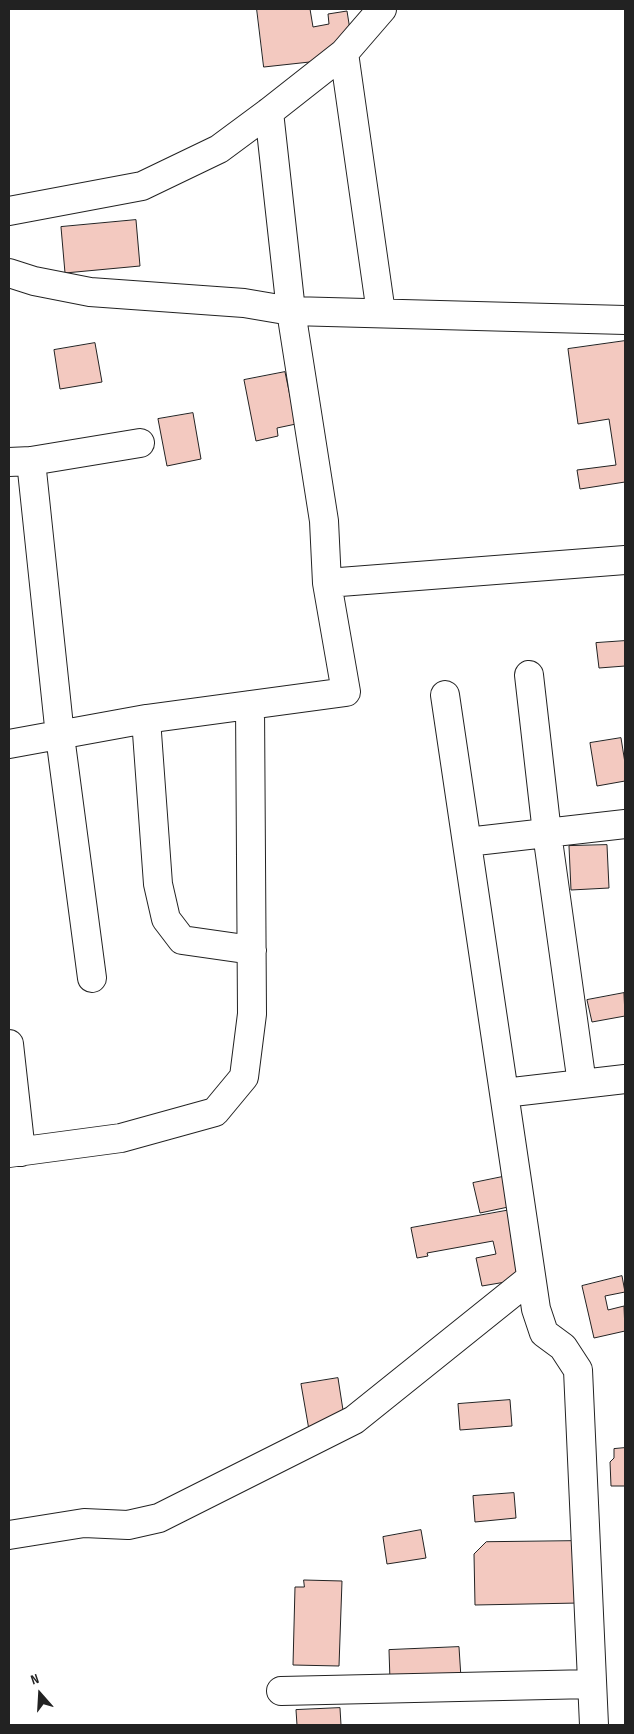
<!DOCTYPE html>
<style>
body{margin:0}
#map{position:relative;width:634px;height:1734px;overflow:hidden;background:#fff;font-family:"Sofia Sans Condensed",sans-serif}
canvas{display:block}
.frame{position:absolute;inset:0;border:10px solid #222;pointer-events:none}
.north{position:absolute;left:15px;top:1669px;width:50px;height:50px;-webkit-text-stroke:4px #fff;paint-order:stroke;rotate:341deg;font-size:14px;font-weight:700;line-height:20px;text-align:center;color:#222}
.north::after{content:'';display:block;margin:auto;width:18px;height:22px;background:#222;clip-path:polygon(50% 0,100% 100%,50% 72%,0 100%)}
</style>
<div id="map">
<canvas width="634" height="1734"></canvas>
<div class="frame"></div>
<div class="north">N</div>
</div>
<script>
const g = document.querySelector('canvas').getContext('2d');
g.lineJoin = 'round';
function fillPath(path, color) { g.fillStyle = color; g.fill(path, 'evenodd'); }
function trace(path, color, width, dash) { g.strokeStyle = color; g.lineWidth = width; g.lineCap = dash ? 'butt' : 'round'; g.setLineDash(dash || []); g.stroke(path); }
const building = new Path2D(`
 M257,9H310L313,27L329,24L328,14L347,11L350,30L328,60L264,67Z
 M136,220L140,266L65,273L61,227Z
 M625,341V482L580,489L577,470L616,465L609,419L578,424L568,349Z
 M95,343L102,382L60,389L54,350Z
 M285,372L296,424L277,428L278,436L256,441L244,380Z
 M193,413L201,459L167,466L158,419Z
 M625,641V666L599,668L596,643Z
 M621,738L625,763V781L597,786L590,743Z
 M607,845L609,888L571,890L569,846Z
 M624,993L625,1016L592,1022L587,1000Z
 M507,1176L513,1206L480,1213L473,1183Z
 M516,1209L529,1278L482,1286L476,1258L496,1254L493,1241L427,1253L428,1256L417,1258L411,1228Z
 M622,1276L625,1292L605,1296L608,1310L624,1306L625,1331L594,1338L582,1286Z
 M338,1378L345,1423L309,1430L301,1384Z
 M510,1400L512,1426L460,1430L458,1404Z
 M625,1448V1486H611L610,1462L614,1458V1449Z
 M514,1493L516,1518L475,1522L473,1496Z
 M421,1530L426,1558L387,1564L383,1537Z
 M579,1541V1603L475,1605L474,1554L486,1542Z
 M304,1580L342,1581L339,1666L293,1665L295,1587H304Z
 M459,1647L461,1678L390,1681L389,1650Z
 M340,1708L341,1725H297L296,1710Z`);
fillPath(building, '#f3c9c0');
trace(building, '#222', 1);
const minor = new Path2D(`
 M344,53L381,313
 M269,112L291,311L324,521L327,583
 M9,211L142,186L219,149L269,112L344,53L382,9
 M9,273L34,281L90,292L244,303L291,311L625,320
 M31,461L60,736L92,978
 M9,462L31,461L140,443
 M529,675L547,833L582,1084
 M445,695L536,1309L544,1333L563,1347L578,1370L594,1725
 M146,719L158,884L166,919L182,940L252,950
 M9,744L146,719L346,692L327,583L625,560
 M467,842L625,824
 M9,1044L21,1152
 M504,1093L625,1079
 M9,1153L121,1138L215,1112L244,1077L252,1014L250,705
 M9,1535L84,1523L128,1525L159,1518L354,1420L531,1278
 M281,1691L592,1684`);
trace(minor, '#222', 30);
trace(minor, '#fff', 28);
</script>
